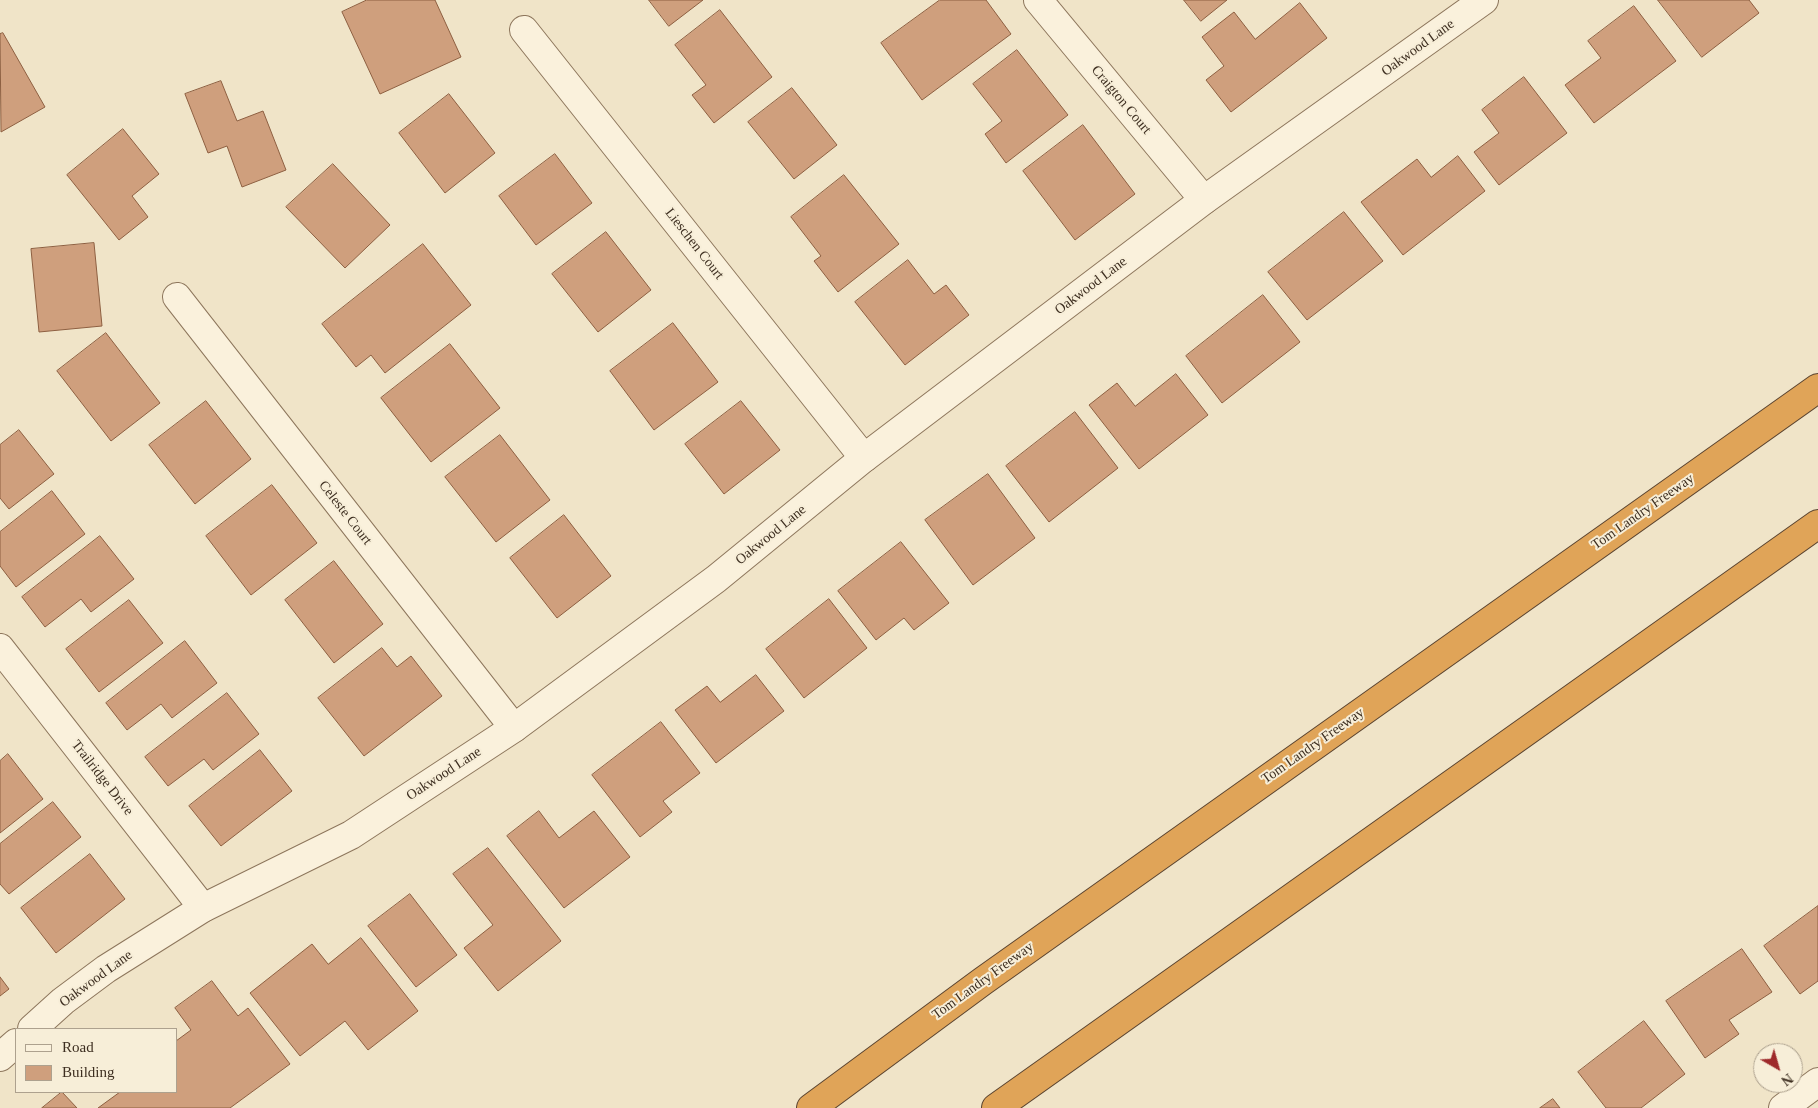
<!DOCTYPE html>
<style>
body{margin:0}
#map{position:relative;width:1818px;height:1108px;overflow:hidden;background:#f0e4c8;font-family:Georgia,serif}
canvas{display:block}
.legend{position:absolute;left:15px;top:1028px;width:162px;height:65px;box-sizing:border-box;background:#f7eed8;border:1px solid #ada18e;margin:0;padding:6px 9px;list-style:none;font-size:15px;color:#3d2e20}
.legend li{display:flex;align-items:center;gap:10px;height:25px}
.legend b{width:25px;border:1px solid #ada18e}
.north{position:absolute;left:1753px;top:1043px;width:50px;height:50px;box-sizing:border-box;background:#f7eed8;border:1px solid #ada18e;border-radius:50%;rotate:142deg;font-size:14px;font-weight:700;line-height:20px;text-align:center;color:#3d2e20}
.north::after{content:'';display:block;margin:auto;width:18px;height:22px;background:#9e2a2b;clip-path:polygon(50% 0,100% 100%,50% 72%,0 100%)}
</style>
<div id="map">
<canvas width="1818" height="1108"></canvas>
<ul class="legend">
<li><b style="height:6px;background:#faf1dc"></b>Road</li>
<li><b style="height:14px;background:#cf9f7d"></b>Building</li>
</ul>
<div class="north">N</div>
</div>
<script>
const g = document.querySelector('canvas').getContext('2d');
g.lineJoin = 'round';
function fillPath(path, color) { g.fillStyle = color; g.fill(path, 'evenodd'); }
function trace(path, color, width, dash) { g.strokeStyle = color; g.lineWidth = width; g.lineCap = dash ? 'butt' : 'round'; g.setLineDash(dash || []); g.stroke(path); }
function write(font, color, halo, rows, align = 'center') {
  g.font = font + ' Georgia,serif'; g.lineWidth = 4; g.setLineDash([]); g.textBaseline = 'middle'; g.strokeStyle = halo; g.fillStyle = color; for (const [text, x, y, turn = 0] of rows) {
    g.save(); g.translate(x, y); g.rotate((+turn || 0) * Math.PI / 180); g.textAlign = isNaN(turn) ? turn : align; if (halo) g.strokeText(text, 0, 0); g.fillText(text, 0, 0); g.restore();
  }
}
const building = new Path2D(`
 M367,0H435L461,57L380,94L342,12Z
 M649,0H703L669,26Z
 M940,0H986L1011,34L922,100L881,43Z
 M1184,0H1227L1201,21Z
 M1658,0H1749L1759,13L1702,57Z
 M1300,3L1327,38L1231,112L1206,80L1224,66L1202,37L1234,12L1255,39Z
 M1634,6L1676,61L1594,123L1565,85L1601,58L1588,41Z
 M720,10L772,77L714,123L692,95L706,85L675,45Z
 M3,33L45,107L1,132L0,34Z
 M1017,50L1068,115L1006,163L985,134L1002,121L973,84Z
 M1524,77L1567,133L1499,185L1474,152L1499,133L1482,110Z
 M221,81L237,121L263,111L286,170L242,187L227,146L208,153L185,94Z
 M792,88L837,145L794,179L748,122Z
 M449,94L495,153L445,193L399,133Z
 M1083,125L1135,194L1075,240L1023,171Z
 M123,129L159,174L132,196L148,217L119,240L67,175Z
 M555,154L592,203L536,245L499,196Z
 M1458,156L1485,191L1403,255L1361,202L1417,159L1431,177Z
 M333,164L390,225L345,268L286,207Z
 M844,175L899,244L838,292L814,261L821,256L791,217Z
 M1344,212L1383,261L1307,320L1268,272Z
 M606,232L651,290L598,332L552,274Z
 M94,243L102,326L39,332L31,249Z
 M423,244L471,305L385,373L371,355L356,367L322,324Z
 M908,260L934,294L946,285L969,315L905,365L855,302Z
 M1263,295L1300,342L1222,403L1186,356Z
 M673,323L718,382L654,430L610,371Z
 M106,333L160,403L111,441L57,371Z
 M450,344L500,408L431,462L381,398Z
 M1176,374L1208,415L1139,469L1089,405L1117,383L1135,406Z
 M206,401L251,459L195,504L149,445Z
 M741,401L780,450L724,494L685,444Z
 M1075,412L1118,468L1049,522L1006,466Z
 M19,430L54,474L9,509L0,498V445Z
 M500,435L550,500L496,542L445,477Z
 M988,474L1035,538L973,585L925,520Z
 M272,485L317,543L251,595L206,536Z
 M52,491L85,534L16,587L0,566V532Z
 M564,515L611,576L557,618L510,558Z
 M100,536L134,579L91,612L81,599L45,627L22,597Z
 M901,542L949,603L914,630L904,618L876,640L838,591Z
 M334,561L383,624L334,663L285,600Z
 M829,599L867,648L804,698L766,649Z
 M129,600L163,643L99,692L66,649Z
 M185,641L217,683L172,718L161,704L127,730L106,703Z
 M382,648L397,667L411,656L442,696L364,756L318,698Z
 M756,675L784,711L716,763L675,710L707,686L720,702Z
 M227,693L259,734L213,770L204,759L168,786L145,757Z
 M661,722L700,773L663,801L672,812L640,837L592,775Z
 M260,750L292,791L221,846L189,806Z
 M8,754L43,799L0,833V761Z
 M53,802L81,837L9,894L0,884V844Z
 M539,811L559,838L594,811L630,857L564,908L507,836Z
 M488,848L561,941L498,991L464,948L493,925L453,874Z
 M90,854L125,899L56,953L21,908Z
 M410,894L457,955L416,987L368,926Z
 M1818,906V981L1800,994L1764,946Z
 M361,938L418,1011L368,1050L345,1021L300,1056L250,993L312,944L328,964Z
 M1742,949L1772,992L1729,1020L1739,1034L1705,1058L1666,1001Z
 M0,977L9,989L0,996Z
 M212,981L238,1016L248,1008L290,1064L230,1108H98L120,1092H176V1041L191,1030L175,1008Z
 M1644,1021L1685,1074L1641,1108H1606L1578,1072Z
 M62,1092L77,1108H42Z
 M1553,1099L1560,1108H1540Z`);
fillPath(building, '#cf9f7d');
trace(building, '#8d5f41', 1);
const minor = new Path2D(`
 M1038,0L1204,200
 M524,30L864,458
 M177,297L514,728
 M0,648L203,908
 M1783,1108L1818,1082`);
const tertiary = new Path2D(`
 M32,1029L63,1001L106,969L203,908L351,835L514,728L716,579L864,458L1204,200L1484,0
 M0,1057L16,1043`);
const motorway = new Path2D(`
 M811,1108L983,981L1818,388
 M996,1108L1818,524`);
trace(minor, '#8d765c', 30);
trace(tertiary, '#8d765c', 30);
trace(motorway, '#5b4430', 30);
trace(minor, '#faf1dc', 28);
trace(tertiary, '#faf1dc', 28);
trace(motorway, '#e0a458', 28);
write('14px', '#3d2e20', '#f7eed8', [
 ["Oakwood Lane",1418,48,-36],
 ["Craigton Court",1121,100,50],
 ["Lieschen Court",694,244,52],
 ["Oakwood Lane",1091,286,-37],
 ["Tom Landry Freeway",1643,512,-35],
 ["Celeste Court",345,513,52],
 ["Oakwood Lane",771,535,-39],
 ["Tom Landry Freeway",1313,746,-35],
 ["Oakwood Lane",444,774,-33],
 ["Trailridge Drive",102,778,52],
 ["Oakwood Lane",96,979,-36],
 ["Tom Landry Freeway",983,981,-36]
]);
</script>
